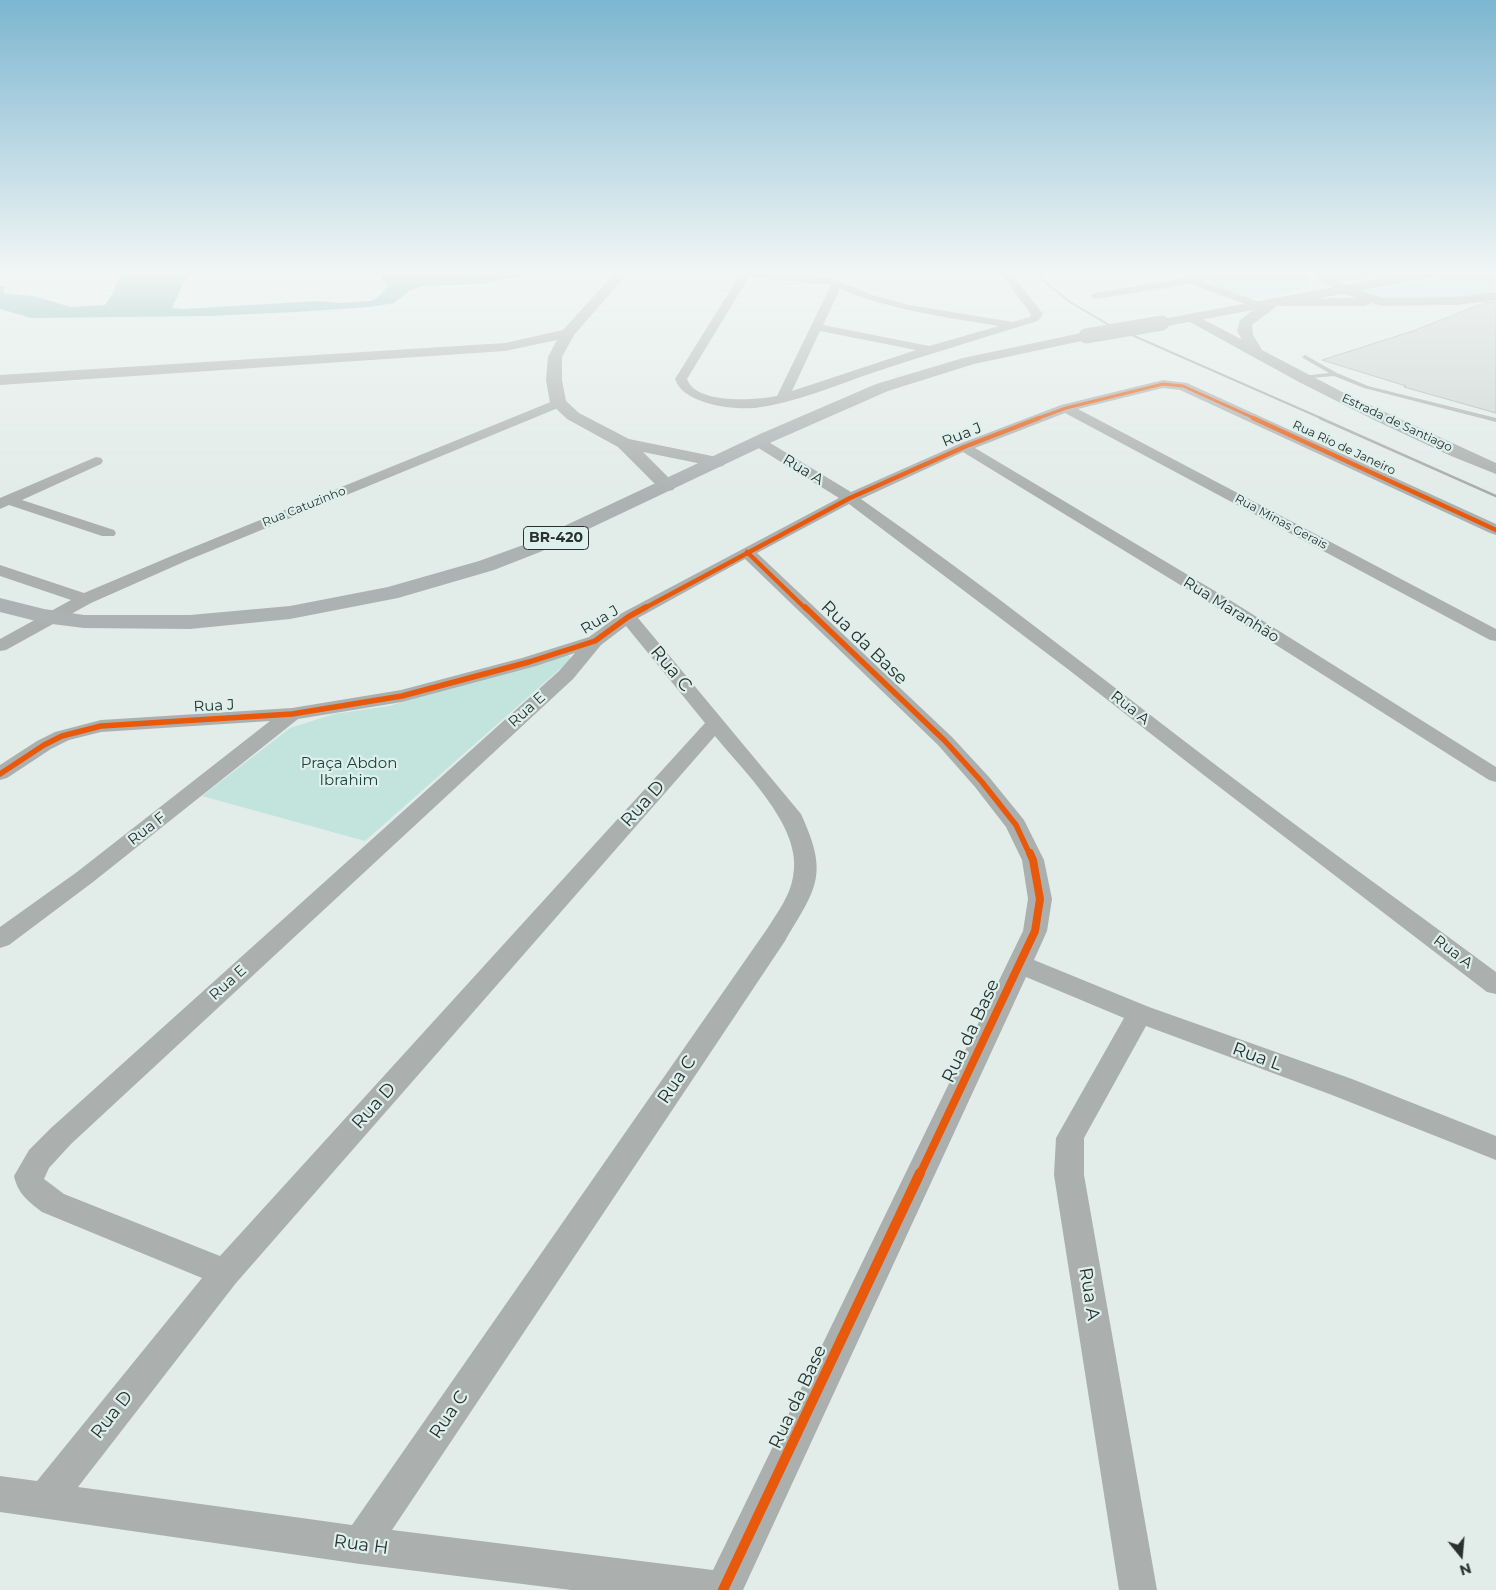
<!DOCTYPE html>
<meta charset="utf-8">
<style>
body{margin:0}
#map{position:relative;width:1496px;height:1590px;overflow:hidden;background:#e2ece9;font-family:Montserrat,sans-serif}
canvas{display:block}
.north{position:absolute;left:1436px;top:1530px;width:50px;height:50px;-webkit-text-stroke:4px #def0eb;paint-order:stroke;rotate:163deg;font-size:14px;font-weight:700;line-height:20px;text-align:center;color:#29302e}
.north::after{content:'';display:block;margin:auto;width:18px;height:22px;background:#29302e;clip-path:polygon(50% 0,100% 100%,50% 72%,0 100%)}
</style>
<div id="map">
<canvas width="1496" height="1590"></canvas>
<div class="north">N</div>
</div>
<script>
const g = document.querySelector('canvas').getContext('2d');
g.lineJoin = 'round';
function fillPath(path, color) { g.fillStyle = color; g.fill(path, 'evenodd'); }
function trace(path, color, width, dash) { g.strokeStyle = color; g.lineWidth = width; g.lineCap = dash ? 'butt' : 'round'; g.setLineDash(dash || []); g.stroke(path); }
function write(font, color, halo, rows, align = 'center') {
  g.font = font + ' Montserrat,sans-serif'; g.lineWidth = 4.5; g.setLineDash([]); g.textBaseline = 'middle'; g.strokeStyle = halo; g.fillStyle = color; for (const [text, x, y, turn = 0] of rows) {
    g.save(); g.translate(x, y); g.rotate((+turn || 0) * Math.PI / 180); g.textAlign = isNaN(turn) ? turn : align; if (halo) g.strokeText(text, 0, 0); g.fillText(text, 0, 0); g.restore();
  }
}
fillPath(new Path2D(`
 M1237,273H1303L1309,278L1306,285L1296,291L1250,299L1224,292L1210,284L1213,280Z
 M1329,273H1398L1338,283Z
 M1464,274H1472L1496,282V291L1457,298L1388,299L1364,291Z
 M565,655L570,656V660L365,841L202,796L290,728L334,714L389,706Z`), '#c2e4dc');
fillPath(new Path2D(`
 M121,273H190L182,286L172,308L184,309L317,301L340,303L371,301L379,296L388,286L382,279L381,273H537L480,284L424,286L409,291L394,303L369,307L296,312L210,316L31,318L0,309V286H5L3,293L33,296L71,307L105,305L113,293Z`), '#7ab8ab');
const building = new Path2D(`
 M1496,302V413L1404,387L1406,386L1322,360L1413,331L1484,303Z`);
fillPath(building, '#cdd5d2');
trace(building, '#a8b0ae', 1);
fillPath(new Path2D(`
 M1305,355L1337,373L1368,386L1496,418V422L1364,388L1334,376L1300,379V377L1302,376L1329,373L1303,358L1302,357Z`), '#abb0ae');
fillPath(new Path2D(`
 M731,273H778L831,278L875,296L909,305L1013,322L1030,317L1031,314L1000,273H1011L1043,314L1038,321C983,338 929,354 875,372C836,385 796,403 755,408C732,410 683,404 675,379L739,276ZM749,277L831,285L777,396C756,400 696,405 687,379ZM840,289C891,310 945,317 999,326L929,346L823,325ZM820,331L916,350L792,391Z
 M1071,273L1061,277L1056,274V273Z
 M1213,273H1235L1203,282L1262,303L1263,305L1258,308L1254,307L1190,284L1095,299L1090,296L1095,293Z
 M1163,380L1187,383L1496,524V535L1490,533L1180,390L1163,388L1078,409L1496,629V641L1490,640L1065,413L975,448L1225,597L1496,767V782L1489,780L1213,605L963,452L861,499C983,584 1099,676 1217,766C1309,836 1403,903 1496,972V994L1487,992L1205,776L1069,670L849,504L757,553L952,737L989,777L1024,820L1044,860L1052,899L1047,931L1034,960L1149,1007L1352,1079L1496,1136V1160L1332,1095L1146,1026L1084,1138V1175L1157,1590H1119L1054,1175L1056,1138L1124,1018L1026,977L743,1590H571L360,1564L0,1512V1476L37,1481L202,1278L42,1212C28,1201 18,1194 14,1176L29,1150L51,1128L559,671L575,653L536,666L402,702L298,719L93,882L9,945L0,948V927L77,872L270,721L101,732L69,740L51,749L7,778L0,780V765L37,741L55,732L101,720L292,708L401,690L522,658L589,637L622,613L839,498L752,444L750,441L752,438H762L851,492L959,444L1061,405ZM745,559L938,745L975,787L1006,827L1022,860L1028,899L1023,931L713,1570L392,1530L785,941C817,887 829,875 801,814L638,618ZM626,626L705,723L220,1256L64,1194L44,1179L49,1168L71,1144L573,679L601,645ZM715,736C744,772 804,828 793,877C790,896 777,913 767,929L352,1525L78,1487L236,1283Z
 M558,399L564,403L563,406L186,561L91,603L6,650L0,651V639L71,600L0,576V565L84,593L174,555Z
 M96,457L101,458L103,461L101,464L22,500L114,530L116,533L114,536H102L9,505L0,509V498Z`), '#abb0ae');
fillPath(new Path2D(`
 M615,273H628L574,335L562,357V380L566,401L579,413L629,439L717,457L723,458L726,462L723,466L717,467L643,452L673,482L676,486L673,490L667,491L661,490L618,447L567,419L550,403L546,380L548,357L557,340L505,351L0,385V375L505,343L563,330Z
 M1310,273H1326L1348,286L1383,298L1457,297L1496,292V300L1457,305L1382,306L1371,303L1365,306H1268L1266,303L1273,299L1357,298L1338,292Z
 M1469,273H1488L1496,277V285Z
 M1193,314L1348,395L1496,463V474L1451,456L1374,420L1299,382L1188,321L1186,318L1188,315Z`), '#abb0ae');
fillPath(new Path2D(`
 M1409,273H1439L1433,277L1277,306L1252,325L1253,335L1264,353L1261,356H1251L1237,331L1240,320L1253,310L1162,327L1157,326L1155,323L1157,320L1162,319Z
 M1086,332L1091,333L1093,336L1091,339L974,364L888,391L772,442L540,552L494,570L398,598L290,619L190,629L84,628L44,623L0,612V598L44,609L84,615H190L290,606L388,587L479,561L526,544L760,434L876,384L963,358Z`), '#acb2b1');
trace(new Path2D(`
 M1034,273L1070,302L1109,325L1323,419`), '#a5aaa8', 2);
trace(new Path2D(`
 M1320,418L1496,496`), '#a5aaa8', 2.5);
trace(new Path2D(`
 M1086,336L1162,323`), '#acb2b1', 15);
trace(new Path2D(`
 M1036,419L1066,408L1163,384L1183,386L1256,419`), '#e8590c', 3);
trace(new Path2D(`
 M1253,418L1496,530
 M747,552L806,609
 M643,609L850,498L964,447L1039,418`), '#e8590c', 4.5);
trace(new Path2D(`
 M805,607L945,741L982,782L1016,825L1030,855
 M0,774L44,745L62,736L101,726L292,714L402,696L529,662L595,641L628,617L646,607`), '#e8590c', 5.5);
trace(new Path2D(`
 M920,1174L1035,931L1040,899L1033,860L1030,853`), '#e8590c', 8);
trace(new Path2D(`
 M723,1590L920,1173`), '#e8590c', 10);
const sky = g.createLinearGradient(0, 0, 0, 496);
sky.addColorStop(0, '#7cb6d0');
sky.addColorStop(0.55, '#f2f6f5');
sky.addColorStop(1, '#f2f6f500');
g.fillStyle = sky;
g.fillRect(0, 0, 1496, 496);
write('12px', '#29302e', '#def0eb', [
 ["Estrada de Santiago",1397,423,25],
 ["Rua Rio de Janeiro",1344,448,25],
 ["Rua Catuzinho",304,507,-22],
 ["Rua Minas Gerais",1281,522,28]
]);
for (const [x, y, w] of [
 [556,538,65]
]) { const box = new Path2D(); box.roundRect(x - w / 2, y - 11.5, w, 23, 4); g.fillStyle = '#def0eb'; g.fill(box); trace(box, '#29302e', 1); }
write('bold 14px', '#29302e', null, [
 ["BR-420",556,538]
]);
write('15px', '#29302e', '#def0eb', [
 ["Rua J",962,435,-22],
 ["Rua A",803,470,31],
 ["Rua Maranhão",1231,610,32],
 ["Rua J",600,620,-31],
 ["Rua J",214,706,-3],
 ["Rua A",1130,708,38],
 ["Rua E",527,710,-42],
 ["Rua F",147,829,-38],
 ["Rua A",1453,952,37],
 ["Rua E",228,983,-42]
]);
write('15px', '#1c433b', '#def0eb', [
 ["Praça Abdon",349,764],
 ["Ibrahim",349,781]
]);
write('18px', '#29302e', '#def0eb', [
 ["Rua da Base",864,643,44],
 ["Rua C",671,669,50],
 ["Rua D",643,804,-48],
 ["Rua da Base",971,1031,-65],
 ["Rua L",1257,1057,20],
 ["Rua C",677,1080,-56],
 ["Rua D",374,1106,-48],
 ["Rua A",1089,1294,81],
 ["Rua da Base",798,1397,-65],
 ["Rua D",112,1415,-52],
 ["Rua C",449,1415,-56],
 ["Rua H",361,1545,8]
]);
</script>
